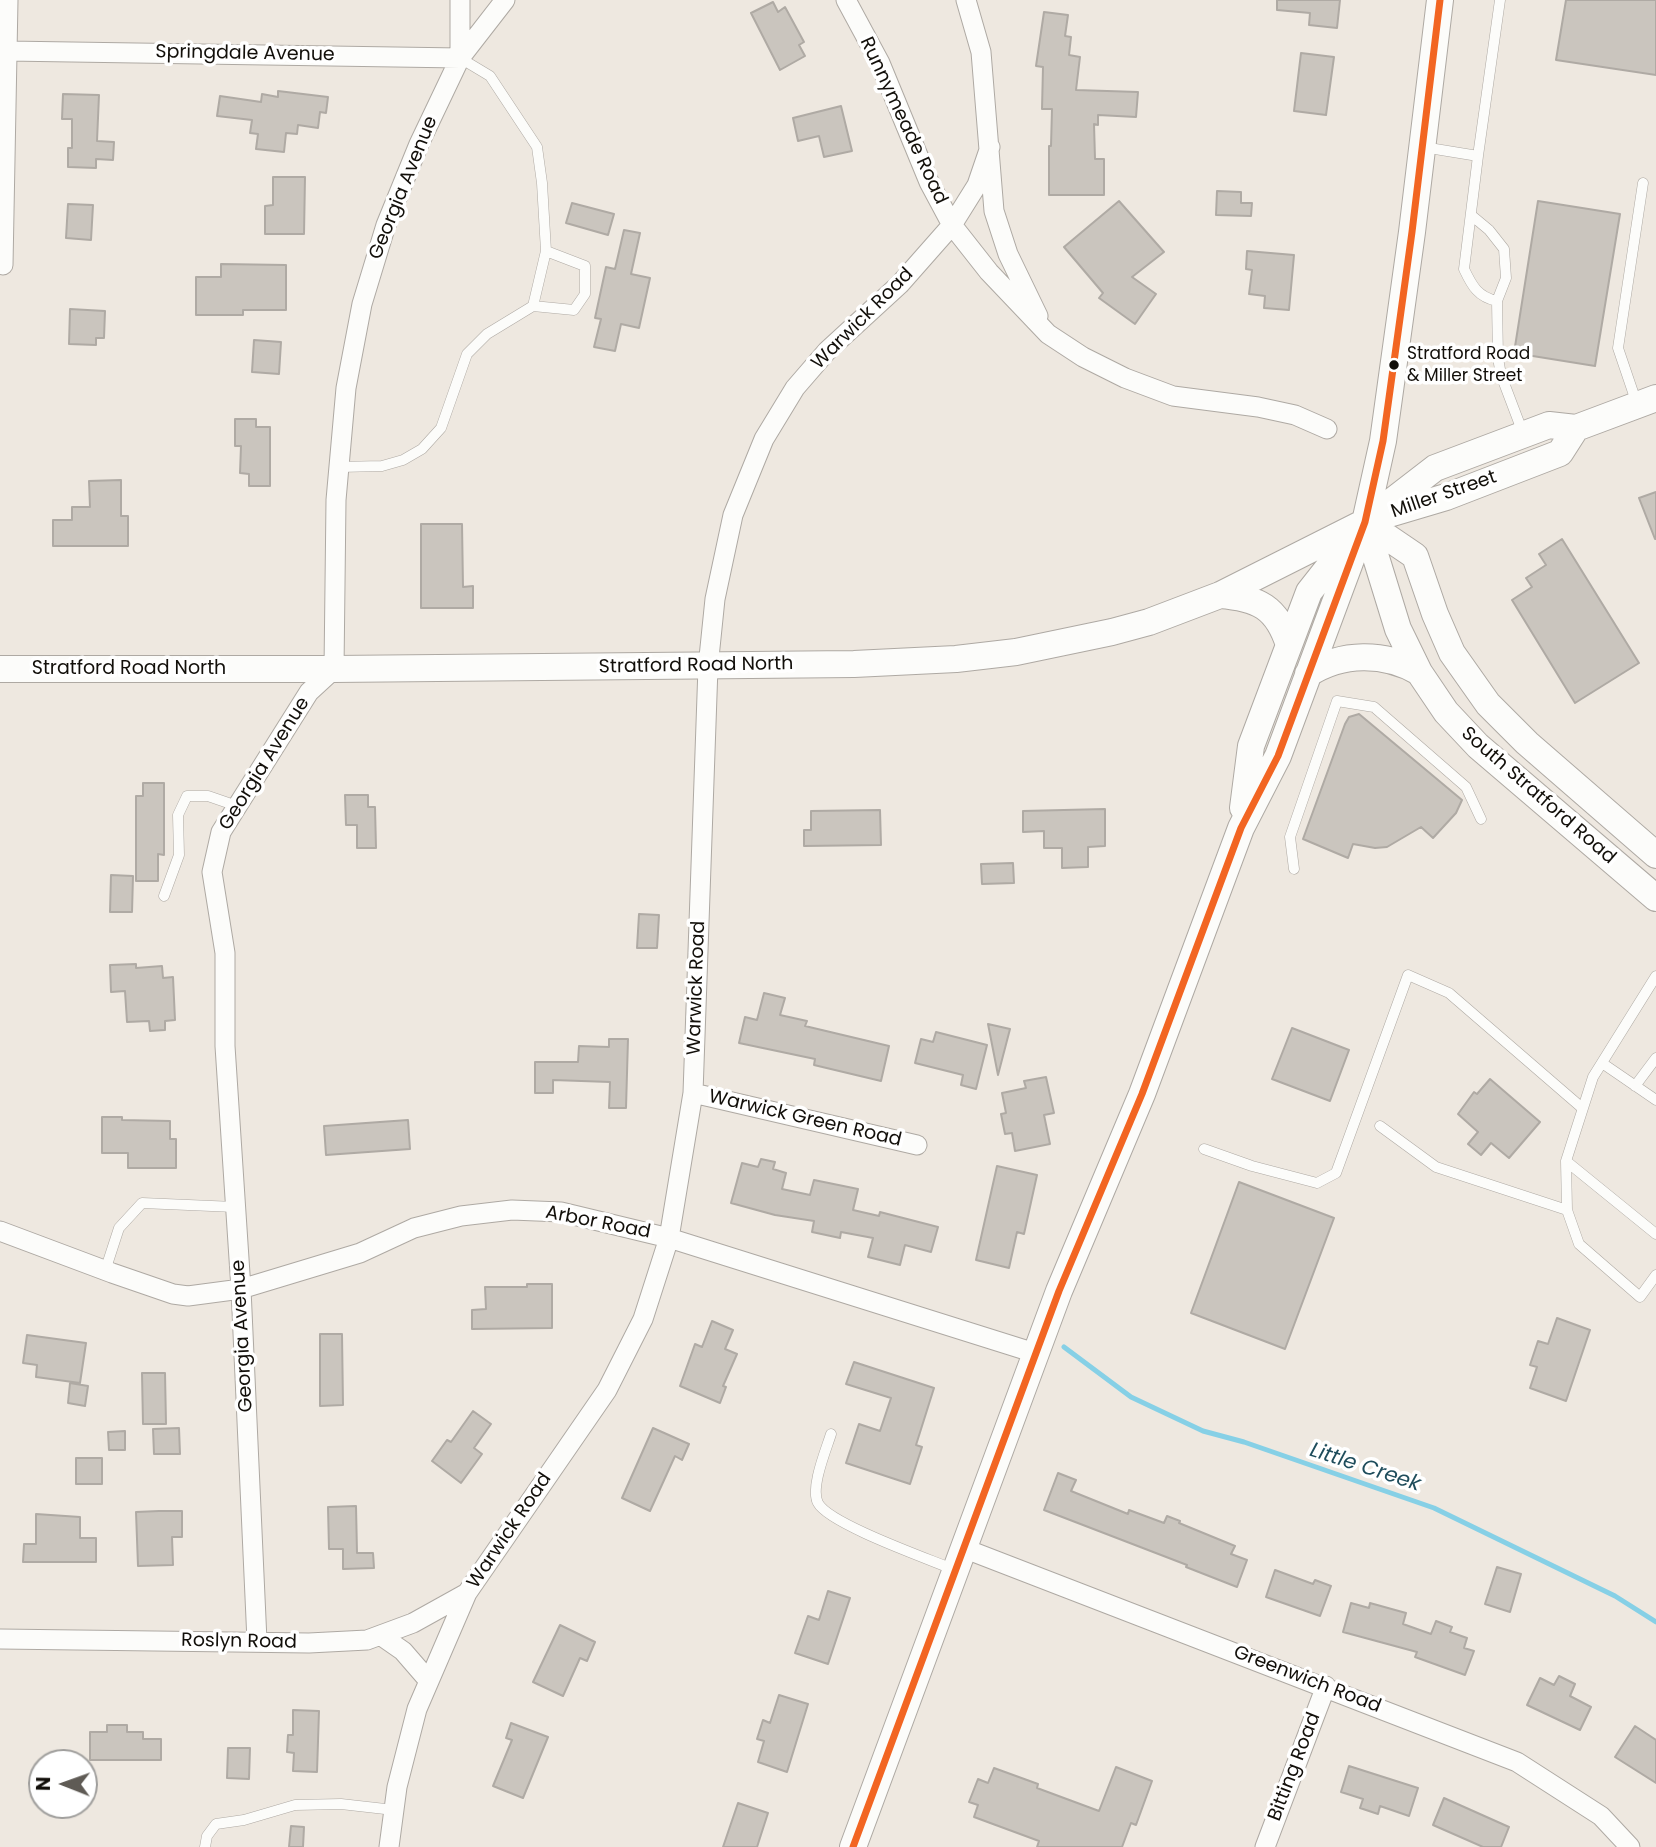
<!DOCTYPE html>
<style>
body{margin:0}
#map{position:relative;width:1656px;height:1847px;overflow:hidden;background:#eee8e0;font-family:Poppins,sans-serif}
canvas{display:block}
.north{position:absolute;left:28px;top:1749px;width:70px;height:70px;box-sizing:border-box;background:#fff;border:2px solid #a09f9d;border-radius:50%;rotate:271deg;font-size:19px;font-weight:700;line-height:28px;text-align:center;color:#120f0a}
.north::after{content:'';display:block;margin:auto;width:24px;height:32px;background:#5f5b55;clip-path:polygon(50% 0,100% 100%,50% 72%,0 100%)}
</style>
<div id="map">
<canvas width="1656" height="1847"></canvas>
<div class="north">N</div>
</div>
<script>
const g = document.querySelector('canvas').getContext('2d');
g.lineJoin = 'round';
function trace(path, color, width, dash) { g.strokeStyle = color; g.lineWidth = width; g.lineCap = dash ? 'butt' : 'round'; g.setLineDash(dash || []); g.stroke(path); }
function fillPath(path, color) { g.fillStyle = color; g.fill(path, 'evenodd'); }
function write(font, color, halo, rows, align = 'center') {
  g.font = font + ' Poppins,sans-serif'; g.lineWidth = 7; g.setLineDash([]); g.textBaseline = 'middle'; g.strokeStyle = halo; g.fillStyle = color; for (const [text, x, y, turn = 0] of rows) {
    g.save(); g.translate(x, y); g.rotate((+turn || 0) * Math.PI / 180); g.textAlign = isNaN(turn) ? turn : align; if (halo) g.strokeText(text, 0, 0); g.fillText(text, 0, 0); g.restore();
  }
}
trace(new Path2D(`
 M1064,1347L1131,1397L1203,1431L1244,1442L1434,1508L1615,1596L1656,1622`), '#86d0e6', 5);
const building = new Path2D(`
 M1277,0H1340L1337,28L1309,25L1310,13L1277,10Z
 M1566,0H1656V75L1556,60Z
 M773,2L778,12L785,7L804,42L799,45L805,56L780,70L751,13Z
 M1044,12L1068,15L1065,36L1071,37L1069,55L1080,57L1076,90L1138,92L1136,117L1098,115V125L1094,124L1095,159H1104V195H1049V146H1051L1052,109H1042L1043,67L1036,66Z
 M1301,53L1334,57L1326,115L1294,111Z
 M278,91L328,97L326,113L320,112L318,128L298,125L297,134L286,133L284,152L256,149L258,134L250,133L252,120L217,116L220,96L261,102L262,94L278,97Z
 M63,94L99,95L97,141L114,142L113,160L96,159V168L68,167V148H72V119H62Z
 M841,106L852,151L824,157L819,136L798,141L793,118Z
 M273,177H305L304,234H265V206L273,205Z
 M1217,191L1241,192V203H1252L1251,216L1216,215Z
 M1119,201L1164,252L1132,277L1156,294L1135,324L1099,298L1103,293L1064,247Z
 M1538,201L1620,214L1595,366L1514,353Z
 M572,203L614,214L608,235L566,223Z
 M68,204L93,205L91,240L66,238Z
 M624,230L640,233L631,274L650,278L639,328L621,324L615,351L594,347L601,319L595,318L606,267L615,269Z
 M1247,251L1294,255L1289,310L1264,308L1265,296L1249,294L1252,270L1246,269Z
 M221,264L286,265V310H243V315H196V277H221Z
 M70,309L105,311L104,338H96V345L69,344Z
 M254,340L281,342L279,374L252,372Z
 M235,419H256V427H270V486H249V474L240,473L241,446H235Z
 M121,480V516H128V546H53V520H72V507H90L89,481Z
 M1656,492V539H1655L1639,498Z
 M421,524H462L463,587L473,586V608H421Z
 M1562,539L1639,663L1575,703L1512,600L1532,587L1526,578L1546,565L1539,554Z
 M1359,714L1462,800L1456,813L1433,838L1421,827L1387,847L1375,848L1353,844L1348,858L1303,839L1345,724L1349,717Z
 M143,783H164V855L158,854V881H136V796H143Z
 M345,795H368V807H375L376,848H357V825H346Z
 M1105,809V846L1088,847V867L1062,868V848H1044V831L1023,832V811Z
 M880,810L881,845L804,846V830H811V811Z
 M1013,863L1014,883L982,884L981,864Z
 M111,875L133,876L132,912H110Z
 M639,914L659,915L657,948H637Z
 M136,964V968L162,966L163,978L173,977L175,1020L165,1021V1030L150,1031L149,1021L127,1022L125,991L111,992L110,965Z
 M764,993L785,998L780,1015L807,1021L805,1026L889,1046L881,1081L814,1065L815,1059L739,1043L745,1017L757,1020Z
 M988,1024L1010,1029L998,1075Z
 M1292,1028L1349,1050L1330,1101L1272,1079Z
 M936,1032L987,1045L976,1089L961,1085L963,1075L915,1063L921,1039L933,1042Z
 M609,1039H628L626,1108H609L610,1082L553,1080V1093H535V1062H578L579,1046L609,1047Z
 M1046,1077L1054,1113L1044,1115L1050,1144L1015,1151L1012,1133L1005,1134L1001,1114L1006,1113L1002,1093L1026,1088L1024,1081Z
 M1490,1079L1540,1122L1509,1158L1491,1143L1481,1155L1468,1144L1478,1132L1458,1114L1474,1092L1477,1094Z
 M102,1117H122V1120L170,1121V1139H176V1168H128V1153H102Z
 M408,1120L410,1149L326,1155L324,1126Z
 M761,1159L775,1162L773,1169L786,1173L782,1189L810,1195L814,1180L858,1189L853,1210L879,1216L880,1212L938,1227L931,1252L905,1245L900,1265L868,1257L873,1238L841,1232L840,1238L812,1232L814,1221L775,1215L731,1203L742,1163L758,1167Z
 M997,1166L1037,1175L1024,1234L1017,1232L1009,1268L976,1260Z
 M1239,1182L1334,1218L1285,1349L1191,1313Z
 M527,1284H552V1328L472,1329V1310L486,1309L485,1287H527Z
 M1557,1318L1590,1330L1566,1401L1530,1388L1537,1367L1530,1365L1538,1341L1548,1344Z
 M712,1321L733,1330L725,1349L737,1354L723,1386L726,1387L720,1403L680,1386L695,1344L702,1347Z
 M320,1334H342L343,1405L320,1406Z
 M27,1335L86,1343L80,1383L36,1377L37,1365L23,1363Z
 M854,1362L934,1388L916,1445L922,1447L910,1484L846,1463L859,1424L880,1431L891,1398L846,1384Z
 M142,1373H165L166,1424H143Z
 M70,1383L88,1386L85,1406L68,1403Z
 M473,1411L491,1424L474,1448L482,1454L461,1483L432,1461L447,1440L451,1442Z
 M179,1428L180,1454H154L153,1429Z
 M653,1428L689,1444L682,1460L675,1456L650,1511L622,1498Z
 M125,1431V1450H109L108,1432Z
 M76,1458H102V1484H76Z
 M1058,1473L1076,1480L1071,1491L1128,1514L1129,1510L1164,1523L1167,1516L1180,1521L1179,1523L1235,1546L1231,1554L1247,1560L1237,1587L1186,1567L1187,1565L1044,1510Z
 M356,1506L357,1553H373L374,1568L343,1569V1549H329L328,1507Z
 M159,1511H182V1537H172L173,1565L138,1566L136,1512Z
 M36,1514L80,1517V1538H96V1562H23L24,1544H36Z
 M1497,1567L1521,1574L1510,1612L1485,1604Z
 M1275,1570L1313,1584L1315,1580L1331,1586L1320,1616L1266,1597Z
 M828,1591L850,1598L828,1664L795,1653L808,1616L819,1620Z
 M1351,1603L1369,1608L1370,1603L1406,1613L1403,1624L1431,1634L1436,1621L1452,1627L1450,1632L1467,1638L1464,1648L1474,1651L1465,1675L1415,1657L1417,1652L1343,1632Z
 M560,1625L595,1642L587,1661L580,1658L563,1696L533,1682Z
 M1559,1676L1575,1684L1570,1696L1591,1707L1580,1730L1527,1705L1540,1678L1554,1685Z
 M779,1695L808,1704L787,1772L758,1762L764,1741L757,1739L763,1720L770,1723Z
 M293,1710L319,1711L317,1772L293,1771L294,1753L287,1752L288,1735H293Z
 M511,1723L548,1737L523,1798L493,1786L512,1740L506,1738Z
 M107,1725H127V1732H143V1739H161V1760H90V1732H107Z
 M1635,1726L1656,1740V1783L1615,1757Z
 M228,1748H250L249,1779L227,1778Z
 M1349,1766L1418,1788L1409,1816L1380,1806L1378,1814L1360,1808L1363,1799L1341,1792Z
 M1116,1767L1152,1781L1136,1825L1131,1823L1122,1847H1037L1039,1841L974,1817L978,1805L969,1802L978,1779L988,1783L994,1768L1038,1784L1037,1788L1099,1811Z
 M1444,1798L1509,1827L1501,1847H1483L1433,1825Z
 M738,1803L768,1813L757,1847H723Z
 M291,1826L304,1827L303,1847H289Z`);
fillPath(building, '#cac5be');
trace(building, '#afaaa4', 2);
const lane = new Path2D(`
 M1423,147L1478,156
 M1471,215L1489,230L1504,249L1506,278L1497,301L1498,358L1501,375L1523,433
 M1497,301C1478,297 1472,286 1464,269L1478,156L1500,0
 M533,306L574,310L585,294V266L546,251
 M1637,404L1618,348L1643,183
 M339,467L382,466L403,460L422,449L441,428L467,354L487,334L533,306L546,251L542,183L537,147L490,76L460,58
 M1294,869L1290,837L1337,701L1374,707L1466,787L1481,819
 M164,896L179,855L178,815L187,796H208L237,806
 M1602,1063L1656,1100
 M1635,1086L1656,1058
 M1380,1126L1436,1167L1567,1210
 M1204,1149L1252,1166L1317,1183L1336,1173L1408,975L1449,993L1581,1107
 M1566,1161L1593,1077L1656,976
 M1656,1234L1566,1161L1567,1210L1579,1244L1640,1297L1656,1275
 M105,1271L119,1228L142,1203L235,1207
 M831,1434C826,1450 810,1488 818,1503C829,1524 929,1559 955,1570
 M205,1847L207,1836L216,1824L244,1820L295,1805L341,1804L394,1810`);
const street = new Path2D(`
 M846,0L880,63L929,182L952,225L989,272L1048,334L1083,357L1125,378L1173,396L1258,407L1295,415L1327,429
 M966,0L981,52L994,211L1008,254L1038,316
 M7,51L460,58L505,0
 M3,265L8,0
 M693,1093L917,1145
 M0,1231L112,1273L173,1294L188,1296L241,1289L360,1253L414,1228L461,1216L512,1210L561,1212L669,1238L1035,1353
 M963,1548L1517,1762L1601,1816L1630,1847
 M380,1635L403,1651L429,1681
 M0,1639L309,1643L367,1640L413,1623L467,1593
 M257,1641L241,1289L225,1046V953L212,872L221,832L309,692L334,669L336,500L346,388L362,304L386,225L419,144L460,58V0
 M389,1847L397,1787L417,1709L467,1593L607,1390L643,1319L669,1238L693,1093L708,667L715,599L733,515L764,439L795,388L827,351L900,284L952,225L977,185L990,147
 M1265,1847L1326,1686`);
const secondary = new Path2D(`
 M1382,516L1446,497L1560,453L1576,428
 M1365,522L1398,629L1419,672L1446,712L1478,746L1656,898
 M1365,522L1415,556L1435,614L1452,653L1488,704L1527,743L1656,855
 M1220,595C1258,598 1277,607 1289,645
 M0,669H334L854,664L956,659L1016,652L1112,632L1149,622L1220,595L1365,522L1435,468L1549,425L1576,428L1656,398
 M1308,674C1342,652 1384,652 1419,672
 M1243,808L1251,746L1309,592L1350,540
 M853,1847L1059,1291L1142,1094L1241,828L1278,756L1365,522L1383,441L1412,232L1440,0`);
trace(lane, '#aea9a3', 11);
trace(street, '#aea9a3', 21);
trace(secondary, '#aea9a3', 28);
trace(lane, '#fcfcfa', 10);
trace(street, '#fcfcfa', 19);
trace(secondary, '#fcfcfa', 26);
trace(new Path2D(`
 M853,1847L1059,1291L1142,1094L1241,828L1278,756L1365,522L1383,441L1412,232L1440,0`), '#f26522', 7);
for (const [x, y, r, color] of [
 [1394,365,6,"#120f0a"]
]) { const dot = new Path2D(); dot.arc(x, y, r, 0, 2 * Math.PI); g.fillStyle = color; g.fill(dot); trace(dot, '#fff', 2.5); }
write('17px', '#120f0a', '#fff', [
 ["Stratford Road",1407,355],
 ["& Miller Street",1407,377]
], 'left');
write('19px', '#120f0a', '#fff', [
 ["Springdale Avenue",245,54,1],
 ["Runnymeade Road",903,121,65],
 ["Georgia Avenue",404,188,-68],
 ["Warwick Road",863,319,-45],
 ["Miller Street",1444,495,-19],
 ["Stratford Road North",696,666,-1],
 ["Stratford Road North",129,669],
 ["Georgia Avenue",265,764,-58],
 ["South Stratford Road",1538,796,41],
 ["Warwick Road",697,988,-88],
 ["Warwick Green Road",805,1119,13],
 ["Arbor Road",598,1223,11],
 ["Georgia Avenue",243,1336,-93],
 ["Warwick Road",510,1531,-56],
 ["Roslyn Road",239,1642,1],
 ["Greenwich Road",1307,1680,21],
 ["Bitting Road",1295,1767,-69]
]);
write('italic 21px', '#1f4d5c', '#fff', [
 ["Little Creek",1365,1468,18]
]);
</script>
